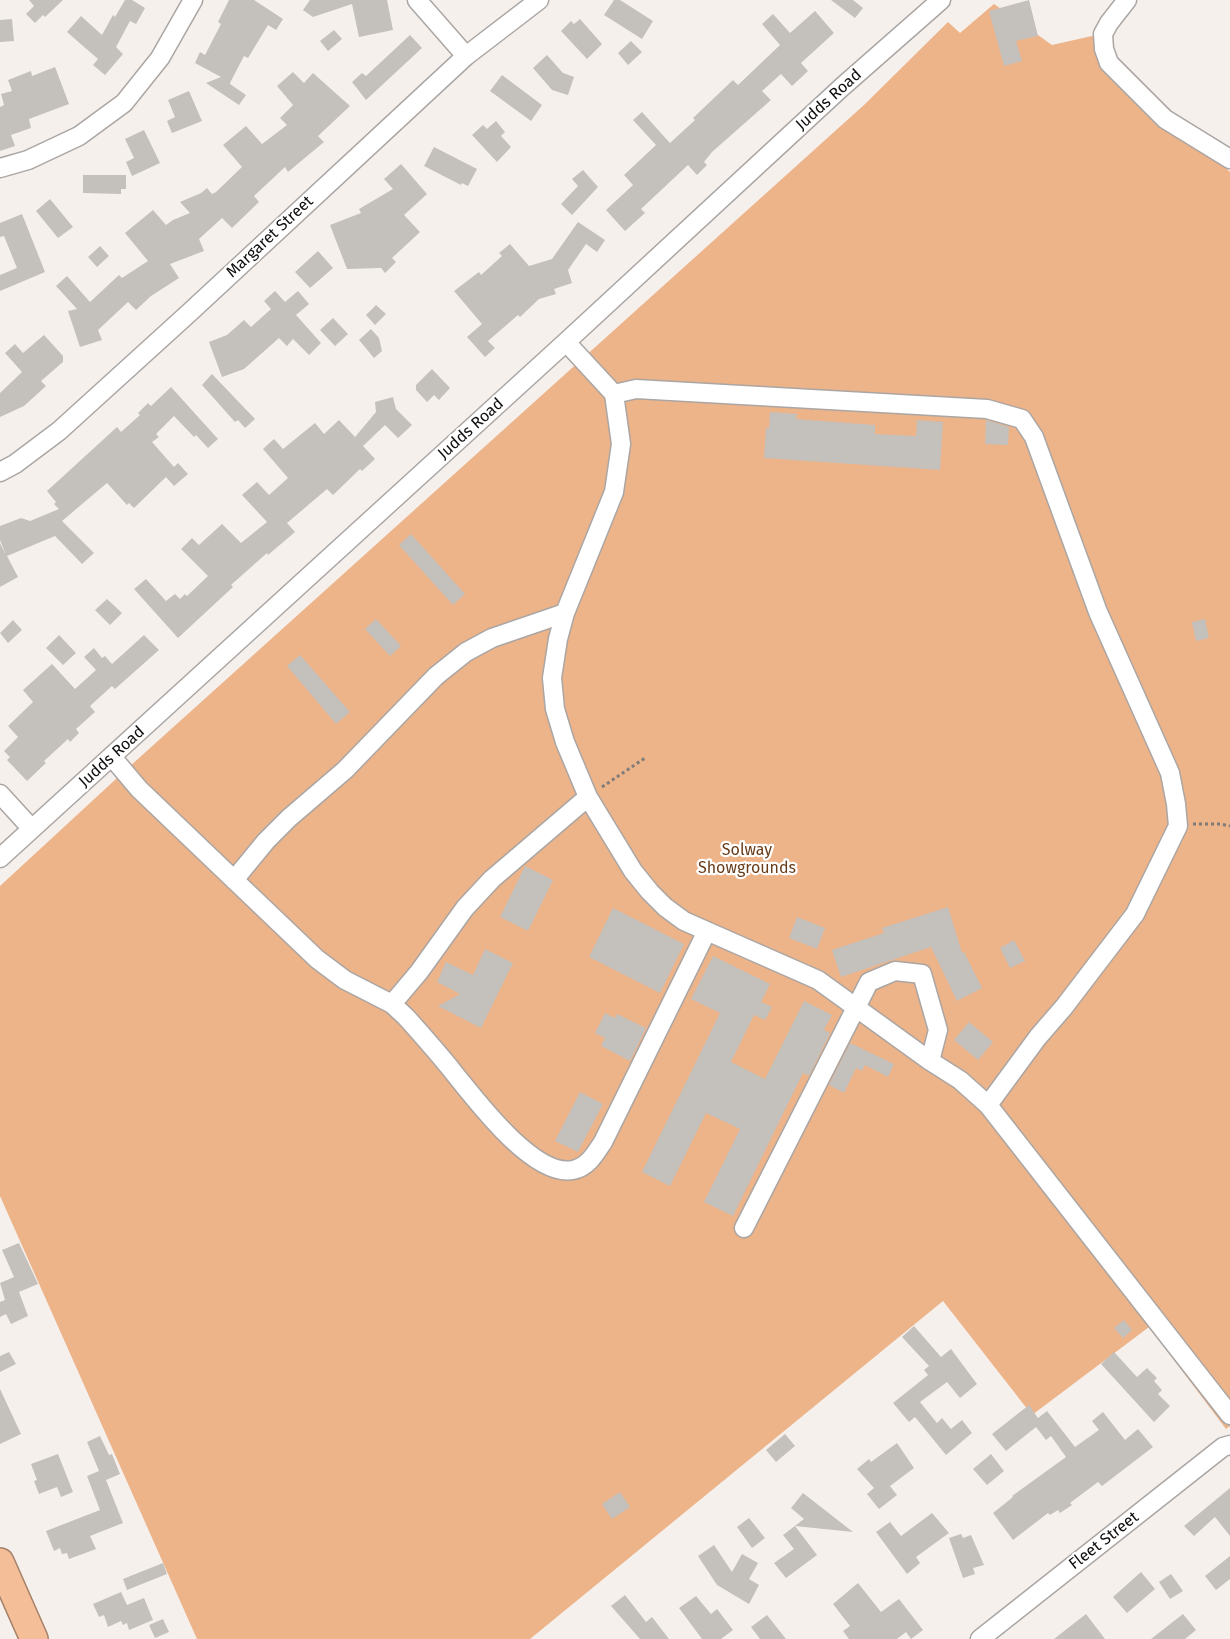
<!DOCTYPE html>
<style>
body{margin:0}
canvas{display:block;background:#f5f0ec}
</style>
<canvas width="1230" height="1639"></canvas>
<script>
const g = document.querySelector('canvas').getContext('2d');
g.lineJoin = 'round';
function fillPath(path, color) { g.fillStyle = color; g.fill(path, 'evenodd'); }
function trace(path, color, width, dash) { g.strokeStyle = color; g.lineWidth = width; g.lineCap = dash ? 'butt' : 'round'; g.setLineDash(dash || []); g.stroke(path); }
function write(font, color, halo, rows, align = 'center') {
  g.font = font + ' "Fira Sans",sans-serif'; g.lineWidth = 4.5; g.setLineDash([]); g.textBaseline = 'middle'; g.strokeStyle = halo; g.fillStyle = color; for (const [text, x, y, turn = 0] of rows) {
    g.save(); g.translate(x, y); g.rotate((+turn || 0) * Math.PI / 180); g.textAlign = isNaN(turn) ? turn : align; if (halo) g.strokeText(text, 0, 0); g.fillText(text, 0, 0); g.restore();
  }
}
fillPath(new Path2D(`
 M994,4L1052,45L1092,36L1230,172V1426L1226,1429L1149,1327L1032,1415L943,1301L530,1639H197L0,1196V886L129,767L864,105L948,22L960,33Z`), '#edb389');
fillPath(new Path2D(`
 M29,0H63L45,17L43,15L35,23L26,14L34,6Z
 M125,0H132L145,8L136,24L130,21L116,47L123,54L105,75L93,65L98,59L67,32L81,16L102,35L113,15L115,17Z
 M229,0H254L283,19L276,30L268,25L248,58L244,56L231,81L230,84L246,95L239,105L206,83L221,77L195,63L200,52L205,55L221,24L218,22Z
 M310,0H387L393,30L359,37L352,4L313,17L303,10Z
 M614,0H620L653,21L642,39L604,15Z
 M831,0H853L863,8L855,18Z
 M1029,0L1038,36L1016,41L1022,61L1004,66L989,11Z
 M815,11L834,33L801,63L808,71L792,86L781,74L762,91L771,100L712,152L704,162L707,165L697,175L688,165L641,209L645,213L625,231L606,210L633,185L624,175L656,145L633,120L642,112L670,143L695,120L693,118L733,80L738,85L780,45L762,24L773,14L790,33Z
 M12,19L14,41L0,42V20Z
 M580,19L602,44L587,59L561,31L571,21L574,24Z
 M334,30L342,39L328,51L320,41Z
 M410,35L422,48L366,100L352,82L362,73L366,76Z
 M631,41L642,52L628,65L618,53Z
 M547,55L563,73L574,77L568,95L552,90L533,68Z
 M55,67L69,104L29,119L31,128L11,135L15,146L0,151V107L4,105L1,94L12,91L8,80L31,71L32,76Z
 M293,72L304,83L313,73L350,106L318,136L324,142L288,172L285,167L254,196L259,202L232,228L222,218L199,239L204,251L170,264L179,278L151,296L136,310L128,302L98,330L102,340L80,347L68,311L77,309L56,286L67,276L90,302L119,275L122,278L148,261L125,233L153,210L166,225L173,220L190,213L180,202L201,193L207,188L212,194L216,192L242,167L223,145L246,126L262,144L287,125L280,118L293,105L277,86Z
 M502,75L542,105L531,121L490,91Z
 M189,91L202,121L172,133L167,121L175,117L168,100Z
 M496,121L505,132L501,136L511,147L497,162L472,135L483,125L487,129Z
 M144,130L160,163L132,176L126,162L134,158L125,139Z
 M434,147L477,169L468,186L462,183L461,185L424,166Z
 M401,164L427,194L404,215L420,232L392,258L396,262L385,273L381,268L347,269L330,225L361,213L359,209L393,189L384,179Z
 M583,170L598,187L572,215L561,204L578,186L572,179Z
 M83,175H126V189H121V194L83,193Z
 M50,199L73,227L58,238L36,211Z
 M22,214L45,272L0,291V275L17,268L4,236L0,237V223Z
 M578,222L605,240L597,252L586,244L568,270L572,283L554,289L556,294L539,299L520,317L518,315L488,341L495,348L485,357L467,337L482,324L454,291L479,272L481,275L502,256L499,253L510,244L529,266L552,259Z
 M100,246L109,256L97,267L88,257Z
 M318,251L333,268L310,288L295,272Z
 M275,291L285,302L298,291L309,304L296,315L321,343L309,355L293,339L287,346L279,338L244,369L222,377L209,342L227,335L244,320L251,327L271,309L264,301Z
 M376,305L386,314L375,325L366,315Z
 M333,318L348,334L335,346L320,330Z
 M371,329L379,338L382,351L374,358L359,340Z
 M44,335L63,356V362L41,381L46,386L24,406L0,417V393L22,372L5,353L15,344L23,353Z
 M432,369L450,388L439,400L434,395L427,402L416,390V385Z
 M212,374L255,419L245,428L238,420L235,422L202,385Z
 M171,387L218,439L208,448L196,435L194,437L174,416L156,434L159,437L152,442L174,467L178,463L188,474L174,486L166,477L134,508L129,503L127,505L107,483L62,521L94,553L82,564L55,536L7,556L18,577L0,587V543L6,555L0,540V526L21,518L30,521L59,509L54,504L56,502L47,491L117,427L121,432L140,415L138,413L148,403L151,406Z
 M393,397L396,409L412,425L398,438L385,425L363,446L375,459L362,471L360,469L333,495L327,489L287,523L295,532L268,555L267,553L231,585L233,587L178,638L134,589L146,579L166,601L175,594L180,599L185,594L187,596L208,576L181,549L192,538L199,545L222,524L241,543L267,522L242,495L257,482L269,495L288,478L263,449L274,439L283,449L315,423L324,434L339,420L355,437L376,412L375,402Z
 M770,412L797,414L796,419L875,425V434L916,436L917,420L943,422L940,470L764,458L766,428H769Z
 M986,420L1009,427L1008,445L985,444Z
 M411,534L465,594L453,605L399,545Z
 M107,599L122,613L110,625L95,610Z
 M376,619L401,646L390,656L365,629Z
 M1205,619L1209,638L1196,641L1192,622Z
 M13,620L22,630L8,643L0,633Z
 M59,635L76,653L63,665L46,648Z
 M144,635L159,650L115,689L112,686L90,706L95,712L76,729L79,733L70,742L68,739L44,761L46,763L27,781L7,760L10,757L4,751L18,737L8,726L33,702L23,690L52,664L75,689L96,670L84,657L94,648L102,658L105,656L112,664Z
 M300,655L350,712L336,724L287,666Z
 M525,866L553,880L528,931L500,917Z
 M948,907L962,953L964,952L982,988L957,1001L931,947L841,977L832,950L884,933L882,928Z
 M613,908L684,944L660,993L589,957Z
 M797,917L825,928L817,949L789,938Z
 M1014,940L1025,961L1010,968L1000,948Z
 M485,949L513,963L481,1028L438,1006L460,994L437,982L446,962L473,975Z
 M713,956L770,984L761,1002L772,1007L765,1020L754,1015L731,1062L765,1079L804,1001L832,1015L824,1030L830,1033L809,1076L803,1073L733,1216L704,1202L740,1129L706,1113L670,1186L642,1172L720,1013L691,999Z
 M605,1013L615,1018L617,1014L646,1028L630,1061L601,1046L605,1038L595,1033Z
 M969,1022L993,1042L978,1060L954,1040Z
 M850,1043L894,1064L888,1077L865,1065L862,1071L856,1068L844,1093L829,1085Z
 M580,1092L603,1104L578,1152L555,1141Z
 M19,1243L38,1284L19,1292L28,1316L11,1324L6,1314L0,1317V1302L5,1300L0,1283L14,1277L2,1250Z
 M1124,1320L1132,1330L1123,1338L1114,1328Z
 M914,1326L941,1357L951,1349L977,1384L960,1398L947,1382L920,1402L937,1423L942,1418L951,1429L962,1420L972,1433L946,1455L915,1417L909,1422L893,1403L928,1375L924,1370L929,1366L902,1337Z
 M9,1352L16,1364L0,1372V1356Z
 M1114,1352L1137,1377L1147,1368L1157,1378L1154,1381L1162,1390L1158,1394L1170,1406L1154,1422L1101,1364Z
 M0,1389L21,1434L0,1444Z
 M1029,1405L1038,1418L1047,1411L1075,1447L1099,1430L1092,1421L1103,1412L1125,1440L1138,1429L1153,1447L1102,1486L1098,1482L1070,1503L1072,1505L1060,1513L1058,1510L1050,1515L1048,1513L1013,1540L993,1513L1013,1497L1012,1496L1066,1457L1051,1436L1046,1440L1036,1427L1006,1451L992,1434Z
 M785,1434L795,1446L776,1462L766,1450Z
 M100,1436L109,1455L112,1454L120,1474L106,1480L123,1523L90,1536L96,1549L69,1559L67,1553L62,1554L60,1548L54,1551L46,1531L100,1510L87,1476L99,1471L87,1442Z
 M897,1443L914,1468L890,1486L897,1495L879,1509L867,1494L874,1488L857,1469L869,1459L871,1462Z
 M58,1454L73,1492L61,1497L57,1487L39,1494L34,1481L37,1480L31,1464Z
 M991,1454L1004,1471L987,1485L973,1469Z
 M1230,1488V1536L1215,1517L1194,1536L1184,1526Z
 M620,1492L630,1507L612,1519L602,1504Z
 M803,1493L853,1532L795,1526L817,1555L786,1578L774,1563L794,1549L783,1535L804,1519L791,1508Z
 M932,1513L949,1533L916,1557L920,1563L907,1574L876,1532L890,1522L901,1536Z
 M749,1518L765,1538L752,1548L737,1527Z
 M961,1534L963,1538L971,1535L984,1565L973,1568L975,1574L963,1578L949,1538Z
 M714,1545L732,1572L742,1554L758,1563L749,1579L759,1585L749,1604L717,1585L698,1556Z
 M1230,1556V1579L1216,1590L1205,1576Z
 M163,1563L167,1574L127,1590L123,1579Z
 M1141,1572L1155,1589L1127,1613L1113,1597Z
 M1171,1574L1183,1591L1170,1599L1159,1582Z
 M858,1583L881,1612L899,1599L923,1630L911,1639L906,1632L897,1639H849L843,1631L850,1626L833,1604Z
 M121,1592L127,1605L144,1598L153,1620L129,1630L127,1623L123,1625L121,1621L108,1627L104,1615L99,1617L93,1604Z
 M625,1595L646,1622L652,1617L669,1639H640L611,1606Z
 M696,1596L711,1614L717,1609L733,1630L721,1639H702L679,1608Z
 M1086,1614L1105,1639H1054Z
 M1183,1614L1196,1630L1185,1639H1151Z
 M767,1615L786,1639H760L751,1627Z
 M163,1619L169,1632L155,1638L149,1625Z`), '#c4c0bc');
const minor = new Path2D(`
 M417,0L466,56
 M1127,0L1109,23L1103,34L1104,49L1109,63L1165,119L1230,159
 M0,168L28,160L79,136L124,103L160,58L193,0
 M566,342L614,394L621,444L614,492L565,613L558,639L552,678L555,709L565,742L588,797L633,871L650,892L665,907L684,921L818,980L930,1061L960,1080L988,1105L1230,1415
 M614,394L636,389L987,409L1022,419L1034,437L1098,612L1170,773L1176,804L1178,826L1135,914L1064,1007L1038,1037L988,1105
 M0,472L15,464L59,431L189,313L466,56L539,0
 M112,757L139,789L317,959L345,980L392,1004L406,1017C422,1035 439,1054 454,1073C476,1100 534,1178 573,1170C588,1167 595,1154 603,1142L707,931
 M0,794L32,829
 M0,858L566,342L842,87L941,0
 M234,880L266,841L289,818L345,770L436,676L466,652L492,638L565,613
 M392,1004L419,972L465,908L492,879L588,797
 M744,1228L869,982L895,971L922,974L938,1030L930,1061
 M980,1639L1223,1447L1230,1445`);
const highway = new Path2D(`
 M0,1562L34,1639`);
trace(minor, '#aba6a3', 21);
trace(highway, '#a58168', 30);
trace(new Path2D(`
 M602,787L645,758
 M1193,824H1220L1230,826`), '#7f7c79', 3, [3, 3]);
trace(minor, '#fff', 18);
trace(highway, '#f4be98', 27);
write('16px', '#110f0e', '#fff', [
 ["Judds Road",829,100,-42],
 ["Margaret Street",270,237,-43],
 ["Judds Road",471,429,-42],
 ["Judds Road",112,757,-42],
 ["Fleet Street",1104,1541,-38]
]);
write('16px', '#683c19', '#fff', [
 ["Solway",747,851],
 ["Showgrounds",747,869]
]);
</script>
